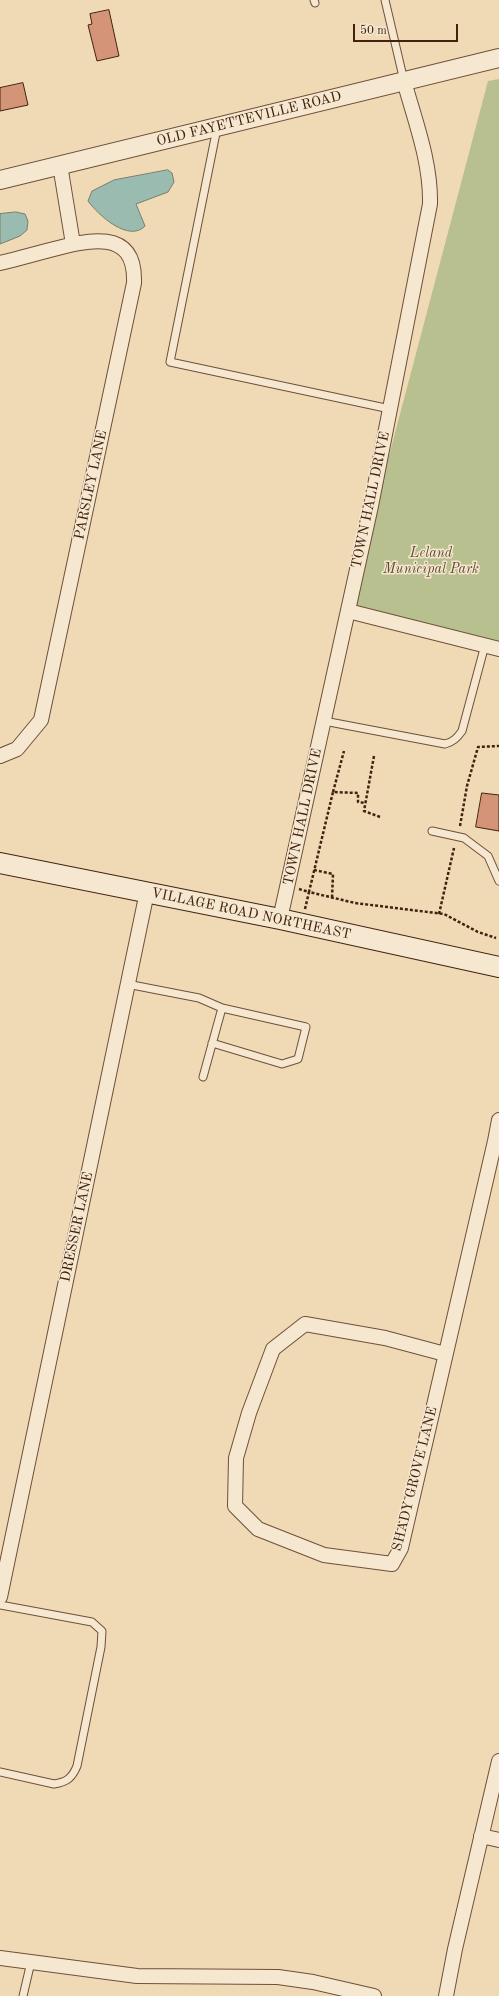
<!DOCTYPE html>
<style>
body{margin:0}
#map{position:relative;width:499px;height:1996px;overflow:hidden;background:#f0dab6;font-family:"Old Standard TT",serif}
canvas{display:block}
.scale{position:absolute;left:353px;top:24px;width:105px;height:18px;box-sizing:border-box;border:2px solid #42220f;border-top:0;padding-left:5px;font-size:12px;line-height:14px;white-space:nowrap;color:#42220f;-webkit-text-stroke:3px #f5e7d0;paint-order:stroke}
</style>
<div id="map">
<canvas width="499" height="1996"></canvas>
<div class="scale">50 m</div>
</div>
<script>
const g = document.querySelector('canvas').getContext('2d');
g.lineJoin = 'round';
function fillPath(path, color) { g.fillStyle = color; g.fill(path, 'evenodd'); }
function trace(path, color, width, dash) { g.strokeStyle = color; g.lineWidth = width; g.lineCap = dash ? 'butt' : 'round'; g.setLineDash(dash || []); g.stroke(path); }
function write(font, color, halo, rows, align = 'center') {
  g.font = font + ' "Old Standard TT",serif'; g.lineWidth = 3; g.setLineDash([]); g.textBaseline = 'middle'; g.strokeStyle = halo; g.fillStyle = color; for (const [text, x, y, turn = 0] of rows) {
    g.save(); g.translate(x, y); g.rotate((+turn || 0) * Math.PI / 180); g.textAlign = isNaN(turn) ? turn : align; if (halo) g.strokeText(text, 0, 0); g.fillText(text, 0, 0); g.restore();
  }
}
fillPath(new Path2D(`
 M499,79V647L348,611L488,81Z`), '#b8c08f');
const water = new Path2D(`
 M168,170L172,173L174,182L168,192L136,204L145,226C129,243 98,215 88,201L92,191L114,180Z
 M16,212L25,214L28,221L27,230L20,236L0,244V214Z`);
fillPath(water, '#9abbaf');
trace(water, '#777e6f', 1);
const building = new Path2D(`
 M109,10L119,56L97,61L88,25L92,24L90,14Z
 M23,83L28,105L0,111V88Z
 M482,793L499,795V831L476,827Z`);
fillPath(building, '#d39478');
trace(building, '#42220f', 1);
const service = new Path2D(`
 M314,0L315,3
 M385,0L404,81
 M217,128L170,362L390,409
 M324,721L445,744C453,742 457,738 462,731L485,645
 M432,831L464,838L488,856L499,881
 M127,984L199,998L222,1008L203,1077
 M212,1043L282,1064L298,1059L306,1027L222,1008
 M0,1605L92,1622L102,1631L101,1647L77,1766C72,1778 67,1782 54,1784L0,1772
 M23,1996L31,1962`);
const minor = new Path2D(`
 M60,165L73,244
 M0,263C17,259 34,254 50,250C87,240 136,227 134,283L41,720L17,749L0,756
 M348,611L499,649
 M280,919L371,506L430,204C431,162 415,121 404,81
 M445,1354L385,1338L305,1324L273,1349L249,1413L236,1458L235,1506L258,1529L324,1555L392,1564L401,1548L495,1141L499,1120
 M0,1597L147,892
 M481,1836L499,1840
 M0,1958L137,1976L278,1977L313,1982L374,1996
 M446,1996L455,1949L499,1761`);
const tertiary = new Path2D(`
 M0,180L499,58`);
const secondary = new Path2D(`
 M0,863L280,919L499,967`);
trace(service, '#6e5039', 9);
trace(minor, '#6e5039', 16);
trace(tertiary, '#6e5039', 20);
trace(secondary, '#42220f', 22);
trace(new Path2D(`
 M374,756L364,811L380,817
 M333,792L344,751
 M460,826L467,786L478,747L499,746
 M314,870L333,874L332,898
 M299,889L309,892L333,792L358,793V802L365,803
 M305,909L309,892L355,903L444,914L478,932L496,938
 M439,914L454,848`), '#42220f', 2.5, [3, 2]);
trace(service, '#f5e7d0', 7);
trace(minor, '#f5e7d0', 14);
trace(tertiary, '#f5e7d0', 18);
trace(secondary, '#f5e7d0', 20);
write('14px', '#42220f', '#f5e7d0', [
 ["OLD FAYETTEVILLE ROAD",249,119,-14],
 ["PARSLEY LANE",91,485,-78],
 ["TOWN HALL DRIVE",371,500,-78],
 ["TOWN HALL DRIVE",303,817,-78],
 ["VILLAGE ROAD NORTHEAST",251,914,12],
 ["DRESSER LANE",77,1227,-78],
 ["SHADY GROVE LANE",415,1479,-76]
]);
write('italic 14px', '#604a2f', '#f5e7d0', [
 ["Leland",431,553],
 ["Municipal Park",431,569]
]);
</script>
